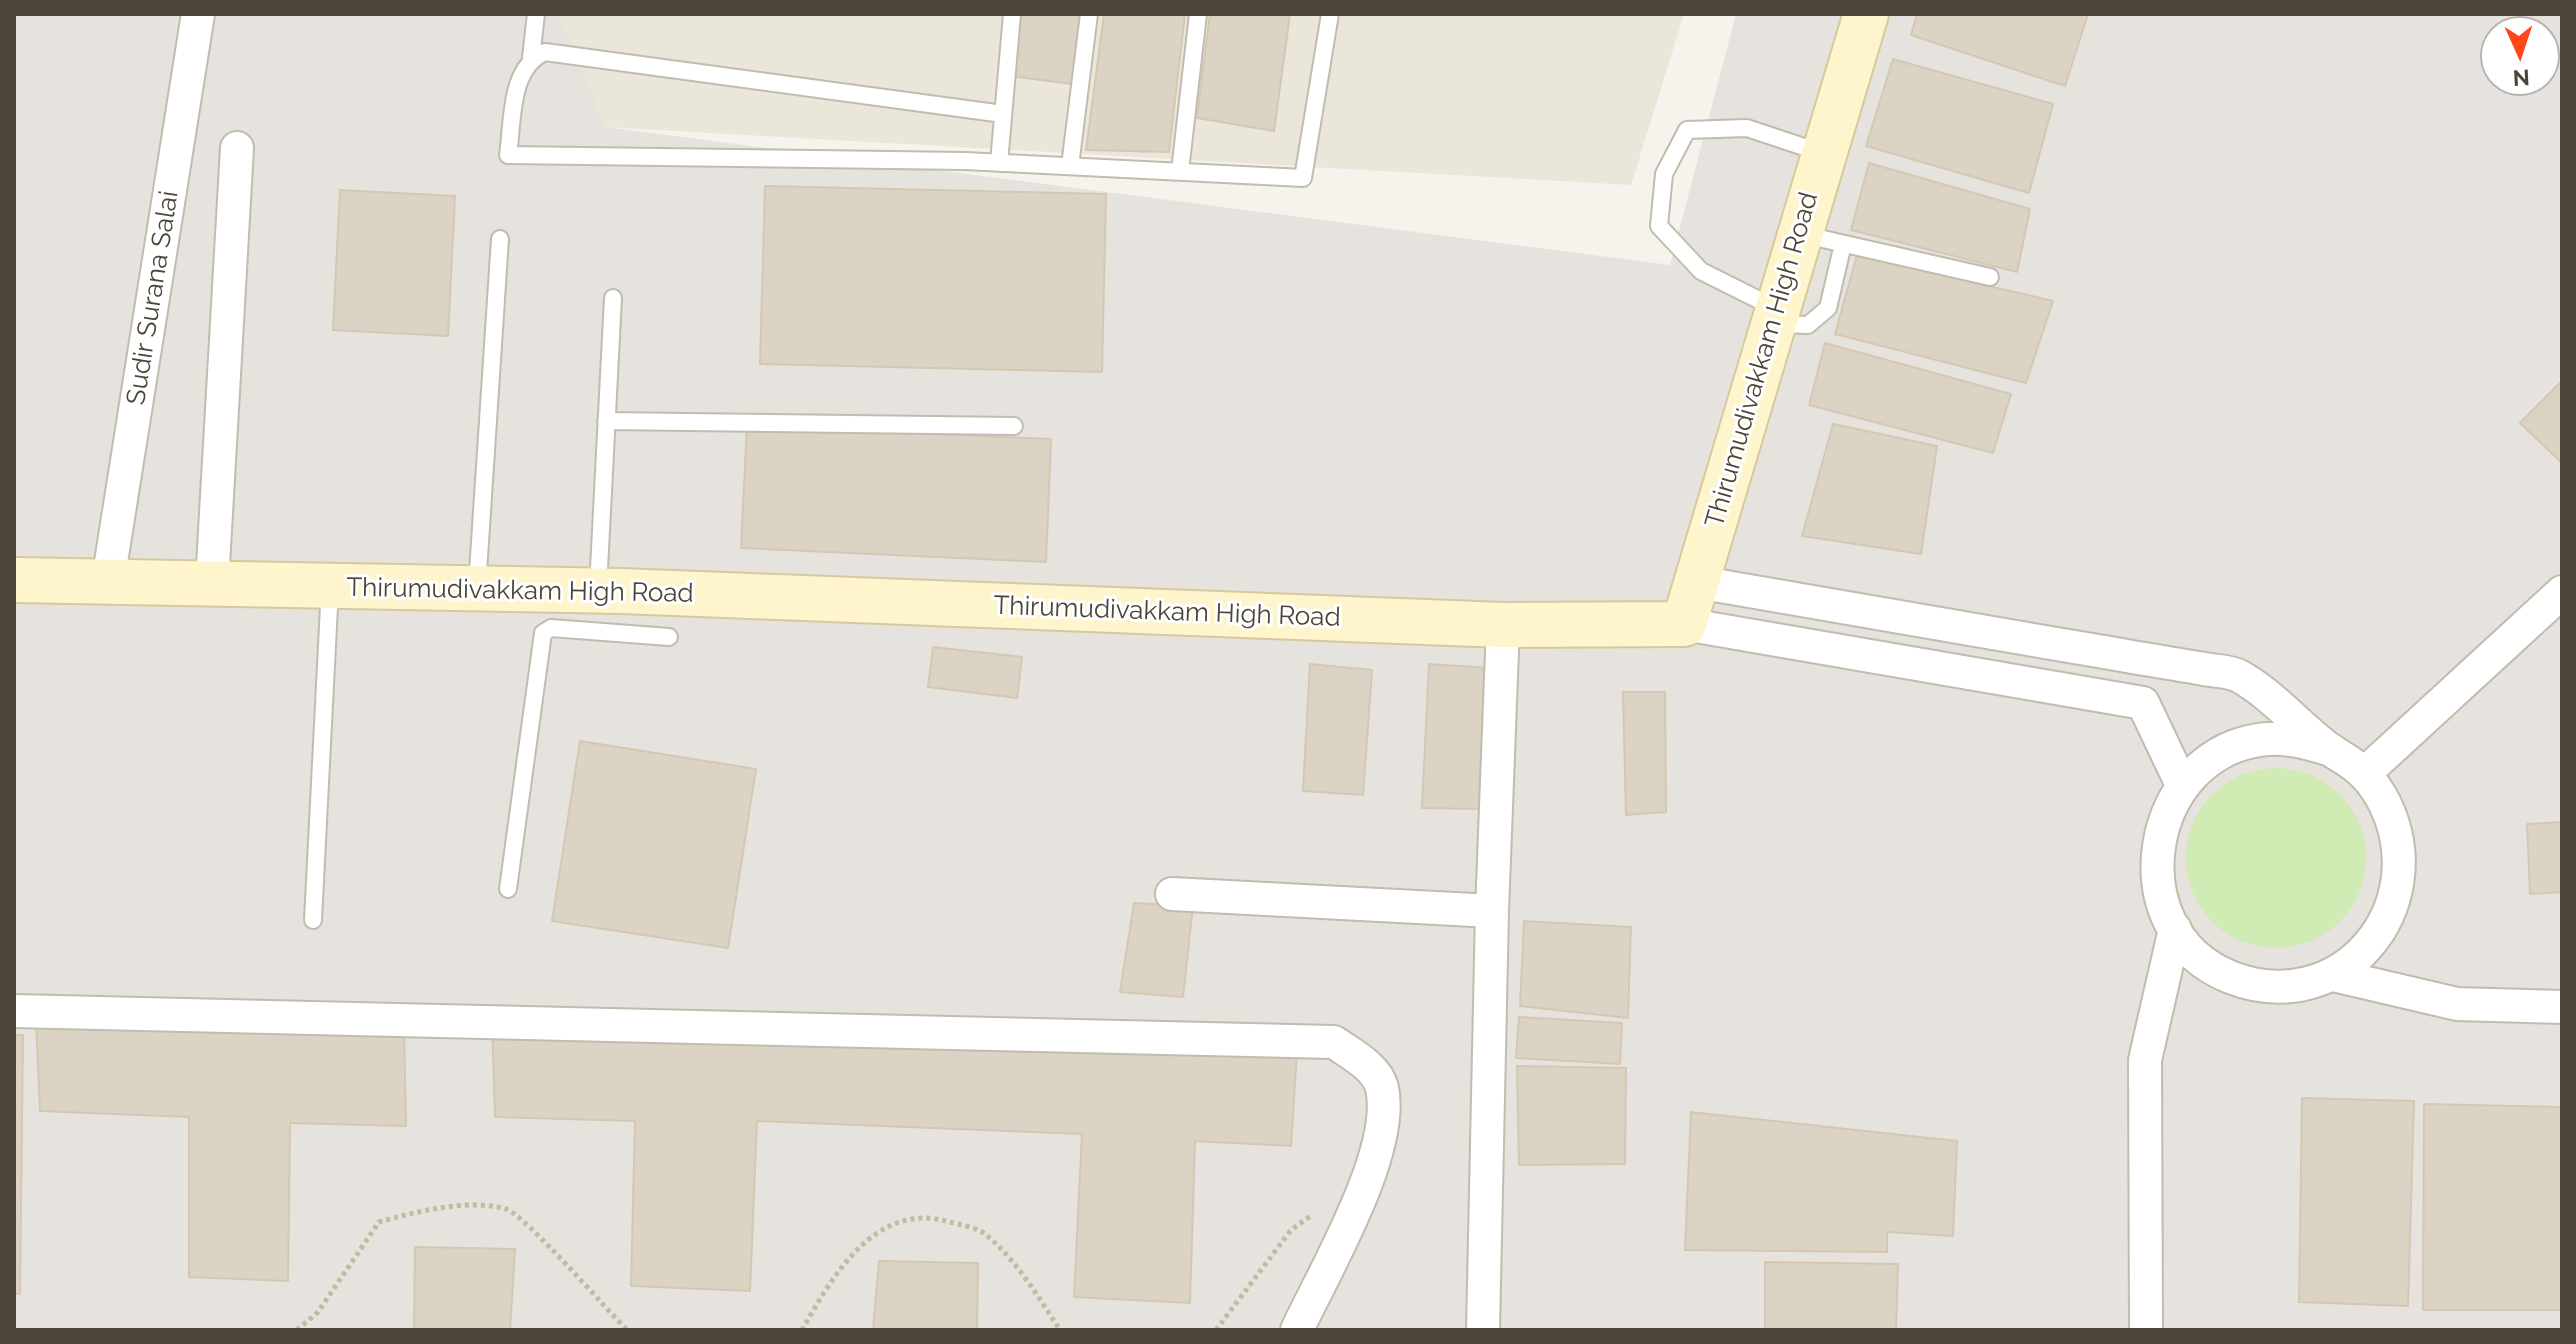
<!DOCTYPE html>
<style>
body{margin:0}
#map{position:relative;width:2576px;height:1344px;overflow:hidden;background:#f6f3ec;font-family:Raleway,sans-serif}
canvas{display:block}
.frame{position:absolute;inset:0;border:16px solid #4b4539;pointer-events:none}
.north{position:absolute;left:2480px;top:16px;width:80px;height:80px;box-sizing:border-box;background:#fff;border:2px solid #b7b5b0;border-radius:50%;rotate:177deg;font-size:22px;font-weight:700;line-height:32px;text-align:center;color:#4b4539}
.north::after{content:'';display:block;margin:auto;width:28px;height:36px;background:#ff451a;clip-path:polygon(50% 0,100% 100%,50% 72%,0 100%)}
</style>
<div id="map">
<canvas width="2576" height="1344"></canvas>
<div class="frame"></div>
<div class="north">N</div>
</div>
<script>
const g = document.querySelector('canvas').getContext('2d');
g.lineJoin = 'round';
function fillPath(path, color) { g.fillStyle = color; g.fill(path, 'evenodd'); }
function trace(path, color, width, dash) { g.strokeStyle = color; g.lineWidth = width; g.lineCap = dash ? 'butt' : 'round'; g.setLineDash(dash || []); g.stroke(path); }
function write(font, color, halo, rows, align = 'center') {
  g.font = font + ' Raleway,sans-serif'; g.lineWidth = 6; g.setLineDash([]); g.textBaseline = 'middle'; g.strokeStyle = halo; g.fillStyle = color; for (const [text, x, y, turn = 0] of rows) {
    g.save(); g.translate(x, y); g.rotate((+turn || 0) * Math.PI / 180); g.textAlign = isNaN(turn) ? turn : align; if (halo) g.strokeText(text, 0, 0); g.fillText(text, 0, 0); g.restore();
  }
}
fillPath(new Path2D(`
 M559,14H1684L1631,185L604,127Z`), '#eae6da');
fillPath(new Path2D(`
 M14,14H559L605,127L1670,265L1736,14H2562V1330H14ZM2496,32H2544V80H2496Z`), '#e6e2dd');
fillPath(new Path2D(`
 M2186 858a90 90 0 1 1 180 0a90 90 0 1 1-180 0Z`), '#d0ebb4');
const building = new Path2D(`
 M1018,14H1081L1072,84L1010,76Z
 M1104,14H1185L1169,152L1086,150Z
 M1210,14H1290L1274,131L1197,118Z
 M1917,14H2088L2065,86L1911,35Z
 M1893,59L2053,104L2029,193L1866,146Z
 M1869,163L2030,209L2017,272L1851,230Z
 M765,186L1106,194L1102,372L760,364Z
 M340,190L455,196L448,336L333,330Z
 M1857,255L2053,301L2026,383L1835,334Z
 M1825,343L2011,394L1993,453L1809,405Z
 M2562,381V463L2520,423Z
 M1833,424L1937,446L1921,554L1802,536Z
 M747,426L1051,439L1046,562L741,548Z
 M933,647L1022,657L1017,698L928,687Z
 M1310,664L1372,670L1363,795L1303,791Z
 M1429,664L1489,668L1484,809L1422,808Z
 M1623,692H1665L1666,812L1626,815Z
 M580,741L756,769L728,948L552,921Z
 M2562,822V892L2530,894L2527,824Z
 M1134,903L1193,906L1183,997L1120,992Z
 M1524,921L1631,927L1628,1018L1520,1006Z
 M1519,1017L1622,1023L1620,1064L1516,1058Z
 M36,1019L404,1026L406,1126L290,1123L288,1281L189,1277V1117L40,1111Z
 M492,1024L1297,1051L1291,1146L1195,1141L1190,1303L1074,1297L1082,1134L757,1121L750,1291L631,1286L635,1121L495,1117Z
 M14,1035H23L20,1294H14Z
 M1517,1066L1626,1068L1625,1164L1519,1165Z
 M2302,1098L2414,1101L2408,1306L2299,1302Z
 M2424,1104L2562,1107V1310H2423Z
 M1691,1112L1957,1141L1953,1236L1887,1232V1252L1685,1250Z
 M415,1247L515,1249L510,1330H414Z
 M879,1261L978,1263L977,1330H873Z
 M1765,1262L1898,1264L1896,1330H1765Z`);
fillPath(building, '#dbd3c3');
trace(building, '#d4c8b3', 2);
const service = new Path2D(`
 M531,58L536,14
 M1003,114L545,52C509,68 513,121 508,155L965,161L1303,178L1330,14
 M999,163L1012,14
 M1070,166L1089,14
 M1180,171L1198,14
 M1801,234L1990,277
 M1775,308L1701,271L1659,226L1664,174L1687,130L1747,128L1822,153
 M1777,324L1808,325L1828,308L1843,244
 M606,421L1014,426
 M477,587L500,239
 M598,588L613,298
 M508,889L543,633L551,628L669,637
 M313,920L330,587`);
const minor = new Path2D(`
 M108,581L198,14
 M1697,582C1832,605 1968,629 2104,652C2137,658 2170,663 2204,669C2214,671 2230,671 2239,676C2272,694 2299,727 2329,749C2341,757 2354,763 2364,774C2372,782 2380,794 2385,804C2435,907 2341,1021 2230,977C2115,931 2144,750 2267,739C2289,737 2310,744 2331,750
 M212,583L237,148
 M1684,624L2143,703L2182,785
 M2364,774L2562,592
 M1172,894L1492,911
 M2333,975L2457,1004L2562,1007
 M14,1011L1334,1042C1351,1054 1377,1067 1382,1088C1396,1151 1324,1272 1297,1330
 M1483,1330L1492,911L1503,625
 M2146,1330L2145,1060L2175,929`);
const secondary = new Path2D(`
 M14,580L621,591L1503,625L1684,624L1866,14`);
trace(service, '#c2bcae', 20);
trace(minor, '#c2bcae', 36);
trace(secondary, '#d7c99b', 48);
trace(new Path2D(`
 M297,1330L318,1312L379,1222C415,1212 468,1198 506,1209C525,1215 606,1309 627,1330
 M802,1330C833,1275 876,1200 950,1222C960,1225 976,1227 985,1234C1015,1258 1039,1298 1060,1330
 M1216,1330L1291,1230L1312,1215`), '#c5b99e', 5, [4, 4]);
trace(service, '#fff', 16);
trace(minor, '#fff', 32);
trace(secondary, '#fff5cd', 44);
write('26px', '#4b4539', '#fff', [
 ["Sudir Surana Salai",153,298,-81],
 ["Thirumudivakkam High Road",1762,360,-74],
 ["Thirumudivakkam High Road",520,591,1],
 ["Thirumudivakkam High Road",1167,612,2]
]);
</script>
